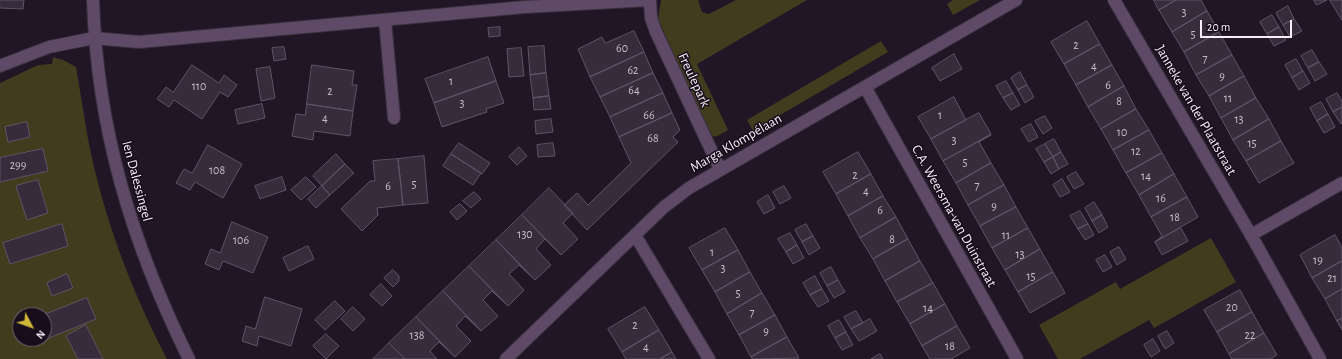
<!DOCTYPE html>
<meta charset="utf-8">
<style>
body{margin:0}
#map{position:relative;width:1342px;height:359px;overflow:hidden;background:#201625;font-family:"Alegreya Sans",sans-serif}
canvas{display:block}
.north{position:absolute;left:12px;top:307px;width:40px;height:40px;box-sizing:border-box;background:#170d1b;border:1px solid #706774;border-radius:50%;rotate:131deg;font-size:11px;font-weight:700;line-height:16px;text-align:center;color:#f6eff9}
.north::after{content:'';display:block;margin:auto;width:14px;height:18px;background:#cfb837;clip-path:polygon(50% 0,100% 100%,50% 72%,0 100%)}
.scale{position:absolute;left:1200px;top:20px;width:92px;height:18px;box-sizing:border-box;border:2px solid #f6eff9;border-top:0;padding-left:5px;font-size:12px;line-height:14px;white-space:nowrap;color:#f6eff9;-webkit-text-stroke:3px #170d1b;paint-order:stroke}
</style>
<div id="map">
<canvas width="1342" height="359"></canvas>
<div class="north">N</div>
<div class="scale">20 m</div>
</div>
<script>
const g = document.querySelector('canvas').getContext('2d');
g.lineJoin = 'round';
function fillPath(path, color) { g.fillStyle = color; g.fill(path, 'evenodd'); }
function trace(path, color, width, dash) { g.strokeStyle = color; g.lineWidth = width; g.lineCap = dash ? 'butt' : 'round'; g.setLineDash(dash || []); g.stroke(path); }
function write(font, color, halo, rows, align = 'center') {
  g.font = font + ' "Alegreya Sans",sans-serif'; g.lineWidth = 3; g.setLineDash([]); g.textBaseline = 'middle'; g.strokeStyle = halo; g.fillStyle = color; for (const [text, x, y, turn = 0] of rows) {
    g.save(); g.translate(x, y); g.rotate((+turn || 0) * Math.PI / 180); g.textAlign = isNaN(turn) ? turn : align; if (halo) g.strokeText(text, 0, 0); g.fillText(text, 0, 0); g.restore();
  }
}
fillPath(new Path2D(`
 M661,0H698L702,12L709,14L736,0H807L697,64L728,130C721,134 717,139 709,135L658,19Z
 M953,0H980L953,15L947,4Z
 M881,41L888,52L753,131L747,120Z
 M53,57L63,60L76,67C80,91 84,115 88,139C103,216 131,290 167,359H103L86,326L66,336L78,359H0V182L48,171L42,149L0,158V83L38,65L52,64ZM37,180H38L48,213L16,186ZM61,224L68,246L10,264L4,243ZM87,298L96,319L39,342L38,339H20V315H44Z
 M1211,238L1236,282L1154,328L1149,320L1080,359H1058L1039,325L1116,282L1120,289Z`), '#423c1e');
const building = new Path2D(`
 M0,0H24L23,9L0,8Z
 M1154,0H1176L1159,10Z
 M1176,0H1201L1207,11L1172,32L1159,10Z
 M1314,0H1327L1317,5Z
 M1330,0H1342V20Z
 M1288,6L1294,19L1283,25L1276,13Z
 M1207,11L1219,32L1184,52L1172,32Z
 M1272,15L1279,27L1267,34L1260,22Z
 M1294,19L1302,31L1290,37L1283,25Z
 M1087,21L1100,44L1064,64L1051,42Z
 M500,27V36L489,37L488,28Z
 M1279,27L1286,40L1274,46L1267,34Z
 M634,31L644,52L590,77L578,49L602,37L605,43Z
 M1219,32L1232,55L1196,75L1184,52Z
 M1100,44L1112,65L1076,85L1064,64Z
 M544,46L546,73L530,75L528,47Z
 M284,47L286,59L274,61L272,48Z
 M521,48L524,76L509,77L507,49Z
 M1312,50L1319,62L1308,68L1301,56Z
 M644,52L653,73L600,97L590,77Z
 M954,54L962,69L940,81L932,68Z
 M1232,55L1244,76L1209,96L1196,75Z
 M488,57L496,81L434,103L425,79Z
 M1296,59L1303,71L1292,78L1285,65Z
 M1319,62L1327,74L1315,81L1308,68Z
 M192,65L219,83L224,75L237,85L228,97L220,92L202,119L174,100L169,107L157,99L166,87L173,92Z
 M312,65L354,71L352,85H357L353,111L307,104Z
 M1112,65L1124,86L1088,107L1076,85Z
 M270,67L275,98L261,101L256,69Z
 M1303,71L1310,83L1299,90L1292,78Z
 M1020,72L1027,85L1018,90L1011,78Z
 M546,73L549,96L533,98L530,75Z
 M653,73L663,93L610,117L600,97Z
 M1244,76L1256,98L1221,118L1209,96Z
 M496,81L504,103L486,109L487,112L442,127L434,103Z
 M1006,81L1013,93L1003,98L996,86Z
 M1027,85L1034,97L1025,103L1018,90Z
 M1124,86L1136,109L1101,129L1088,107Z
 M663,93L672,113L619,137L610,117Z
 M1013,93L1020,105L1011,110L1003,98Z
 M1337,93L1342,101V107L1333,112L1326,99Z
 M549,96L551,109L534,110L533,98Z
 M954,97L966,120L931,139L918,117Z
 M1256,98L1269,119L1233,140L1221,118Z
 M1321,102L1328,114L1317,121L1310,108Z
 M262,104L265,118L238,124L235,110Z
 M307,104L353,111L350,136L314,131L313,140L292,136L296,114L305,115Z
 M1342,107V123L1341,124L1333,112Z
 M1136,109L1149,130L1113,150L1101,129Z
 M672,113L680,130L673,137L678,142L587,230L564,205L577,193L588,205L631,163L619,137Z
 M979,113L991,134L943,161L931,139Z
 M1328,114L1335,127L1324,133L1317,121Z
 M1045,116L1052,128L1043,134L1035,121Z
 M551,119L553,132L536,134L535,121Z
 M1269,119L1281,141L1246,161L1233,140Z
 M27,122L30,137L8,142L5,127Z
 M1031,124L1038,137L1029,142L1021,129Z
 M1149,130L1162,153L1126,173L1113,150Z
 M991,135L979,142L991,163L956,183L943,161Z
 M1054,139L1061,152L1053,157L1045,144Z
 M1281,141L1294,163L1259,183L1246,161Z
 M459,143L490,163L482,174L451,154Z
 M553,143L555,156L538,157L537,145Z
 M1045,144L1053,157L1044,162L1036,149Z
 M208,145L242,164L223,198L195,182L190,190L176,183L184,169L192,173Z
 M519,147L527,156L517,165L509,157Z
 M43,149L48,171L0,182V158Z
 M858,152L871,174L836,194L823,172Z
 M1061,152L1068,164L1059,169L1053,157Z
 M1162,153L1174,174L1139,195L1126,173Z
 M336,154L345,164L322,186L313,176Z
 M451,154L481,173L473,185L443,166Z
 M424,156L428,203L403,205L398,159Z
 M1053,157L1059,169L1051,174L1044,162Z
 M398,159L403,205L377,208L378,215L362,231L341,209L370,181H375L373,161Z
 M991,163L1004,185L968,205L956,183Z
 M345,164L354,173L330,195L322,186Z
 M1076,172L1084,184L1074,189L1067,177Z
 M871,174L883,196L848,216L836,194Z
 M1174,174L1187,197L1151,217L1139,195Z
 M282,177L286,190L260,199L255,186Z
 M306,177L316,187L301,200L291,190Z
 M1062,179L1070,192L1060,197L1053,185Z
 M38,180L48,213L27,220L16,186Z
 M1004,185L1016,207L980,226L968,205Z
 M322,186L330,195L316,208L308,199Z
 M784,186L791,198L780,204L773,192Z
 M549,188L573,213L563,223L578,239L561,255L522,215Z
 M474,192L481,199L471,208L463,201Z
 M768,195L775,208L764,214L757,202Z
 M883,196L896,217L860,238L848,216Z
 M1187,197L1198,217L1155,242L1162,236L1151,217Z
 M1094,202L1102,215L1092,221L1085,208Z
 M460,204L467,211L457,220L450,212Z
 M1016,207L1028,228L992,248L980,226Z
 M1080,211L1088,224L1078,229L1070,216Z
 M522,215L561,255L545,239L536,249L551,265L535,280L496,240Z
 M1102,215L1108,227L1099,233L1092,221Z
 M896,217L908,239L873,259L860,238Z
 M232,222L268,237L253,273L223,261L219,270L205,264L211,249L220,253Z
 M62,224L68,246L10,264L3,243Z
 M806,224L813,236L802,242L795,230Z
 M1088,224L1094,235L1085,240L1078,229Z
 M725,228L738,250L702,270L689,248Z
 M1028,228L1040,249L1005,270L992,248Z
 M1181,228L1188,241L1162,255L1155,242Z
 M790,233L797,245L786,252L778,239Z
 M1335,235L1342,248V261L1312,278L1300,255Z
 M813,236L820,248L809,255L802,242Z
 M908,239L920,261L885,281L873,259Z
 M496,240L535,280L519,265L509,274L524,290L508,306L469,266Z
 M797,245L804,258L793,264L786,252Z
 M308,246L314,259L289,271L283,258Z
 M1119,247L1126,259L1117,265L1110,252Z
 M1040,249L1053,272L1018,292L1005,270Z
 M738,250L750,272L715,292L702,270Z
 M1105,255L1112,267L1103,272L1096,260Z
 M920,261L933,283L897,302L885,281Z
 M1342,261V289L1325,299L1312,278Z
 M469,266L508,306L492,291L483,300L498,316L481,331L443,291Z
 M831,267L838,280L827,286L820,273Z
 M393,270L399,276V281L393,287L384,278Z
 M750,272L762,293L727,314L715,292Z
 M1053,272L1065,293L1030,313L1018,292Z
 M67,274L73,288L52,296L47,283Z
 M815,276L822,289L810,295L803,283Z
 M838,280L845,292L834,298L827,286Z
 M933,283L945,304L910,324L897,302Z
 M381,284L392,296L382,306L370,295Z
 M822,289L829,301L818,307L810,295Z
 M1342,289V318L1337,321L1325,299Z
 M1240,290L1252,312L1217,332L1204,310Z
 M443,291L481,331L465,316L456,326L471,341L455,357L416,317Z
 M762,293L775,315L739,335L727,314Z
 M265,297L302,309L291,346L259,336L257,346L242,341L246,326L255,329Z
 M87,298L96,319L39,342L38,339H44V315Z
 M335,301L345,311L325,330L315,320Z
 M945,304L957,326L922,346L910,324Z
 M353,307L365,319L353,331L341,319Z
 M645,307L659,330L622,352L608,329Z
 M856,311L863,323L851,329L844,317Z
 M1252,312L1264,333L1229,354L1217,332Z
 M775,315L787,337L751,357L739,335Z
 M416,317L455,357L439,342L430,351L437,359H405L389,343Z
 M1342,318V330L1337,321Z
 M870,319L877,331L859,341L851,329Z
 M839,320L846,332L835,338L828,326Z
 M86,325L103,359H78L66,336Z
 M957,326L970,348L951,359H930L922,346Z
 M659,330L672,352L660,359H626L622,352Z
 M1167,331L1174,343L1165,349L1158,336Z
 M846,332L853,345L842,350L835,338Z
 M1264,333L1277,355L1270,359H1232L1229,354Z
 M326,334L339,346L326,359L313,346Z
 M787,337L799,358L753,359L751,357Z
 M1153,339L1160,351L1151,357L1144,345Z
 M389,343L405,359H373Z
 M672,352L676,359H660Z
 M880,354L883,359H871Z`);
fillPath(building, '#372c3c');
trace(building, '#5f5365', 1);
const lane = new Path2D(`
 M1251,235L1342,183`);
const street = new Path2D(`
 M93,0C97,129 132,244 189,359
 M650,0L651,18L656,32L720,169
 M1114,0L1251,235L1320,359
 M385,20L394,118
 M0,66L49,47L94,38L139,42L525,7L650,0
 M865,87L1017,359
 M635,235L709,359
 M506,359L664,207L689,188L1016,0`);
trace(lane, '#3a303e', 14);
trace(street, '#3a303e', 14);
trace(lane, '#5e4967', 12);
trace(street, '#5e4967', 12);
write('12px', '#c6beca', null, [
 ["3",1184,12],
 ["5",1193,34],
 ["2",1076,45],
 ["60",622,48],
 ["7",1205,58],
 ["4",1094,66],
 ["62",633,70],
 ["9",1222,76],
 ["1",451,81],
 ["6",1108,85],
 ["110",199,86],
 ["64",634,90],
 ["2",330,91],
 ["11",1228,98],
 ["8",1119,101],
 ["3",462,103],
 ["66",649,115],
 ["1",940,115],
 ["4",325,118],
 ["13",1239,119],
 ["10",1122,132],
 ["68",653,138],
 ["3",954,140],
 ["15",1252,143],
 ["12",1136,151],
 ["5",965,162],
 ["299",18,165],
 ["108",217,170],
 ["2",855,175],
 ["14",1146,176],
 ["5",414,184],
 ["7",977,185],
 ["6",388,186],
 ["4",866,191],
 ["16",1161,198],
 ["9",994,206],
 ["6",880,210],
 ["18",1175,217],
 ["130",525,234],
 ["11",1006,235],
 ["8",892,239],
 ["106",241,240],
 ["1",712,252],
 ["13",1020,254],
 ["19",1318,260],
 ["3",723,268],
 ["15",1031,276],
 ["21",1332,278],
 ["5",738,293],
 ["20",1232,307],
 ["14",928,308],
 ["7",752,312],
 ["2",635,325],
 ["9",766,331],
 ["138",417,335],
 ["22",1250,335],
 ["18",950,346],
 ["4",646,347]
]);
write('14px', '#f6eff9', '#170d1b', [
 ["Freulepark",694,80,65],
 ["Janneke van der Plaatstraat",1196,110,60],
 ["Marga Klompélaan",736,143,-30],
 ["Ien Dalessingel",137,181,75],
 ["C.A. Weersma-van Duinstraat",954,216,61]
]);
</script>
